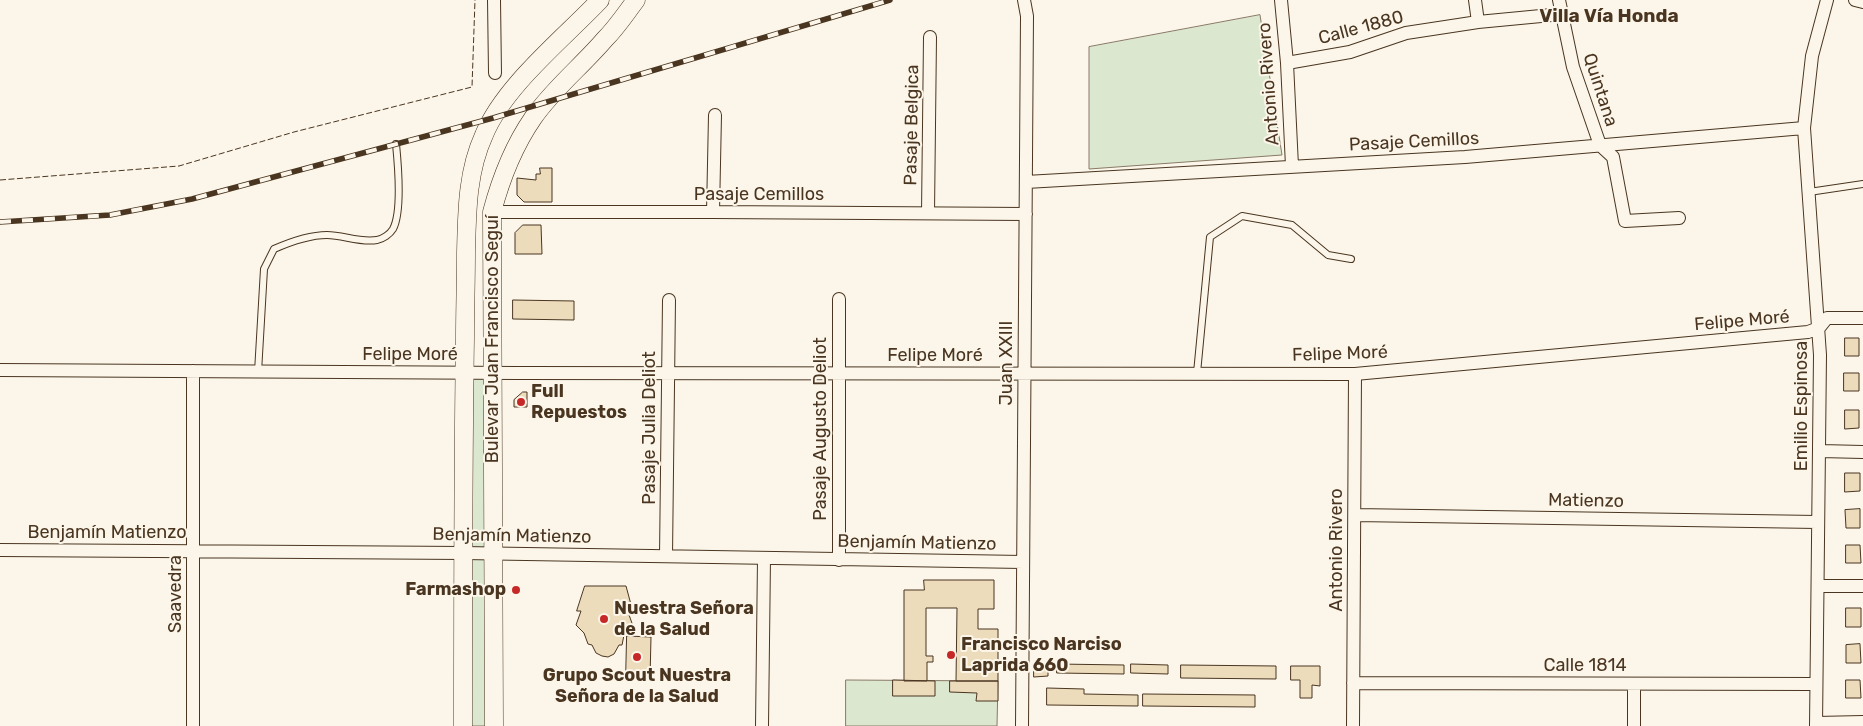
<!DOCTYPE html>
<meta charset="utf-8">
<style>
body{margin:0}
canvas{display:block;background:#fbf6e9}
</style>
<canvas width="1863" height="726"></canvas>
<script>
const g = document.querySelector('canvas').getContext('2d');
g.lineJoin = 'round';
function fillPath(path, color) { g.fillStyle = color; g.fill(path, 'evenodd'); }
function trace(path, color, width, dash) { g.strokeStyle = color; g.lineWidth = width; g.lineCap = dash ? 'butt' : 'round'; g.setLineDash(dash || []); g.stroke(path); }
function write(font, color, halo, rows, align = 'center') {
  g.font = font + ' Rubik,sans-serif'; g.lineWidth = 4; g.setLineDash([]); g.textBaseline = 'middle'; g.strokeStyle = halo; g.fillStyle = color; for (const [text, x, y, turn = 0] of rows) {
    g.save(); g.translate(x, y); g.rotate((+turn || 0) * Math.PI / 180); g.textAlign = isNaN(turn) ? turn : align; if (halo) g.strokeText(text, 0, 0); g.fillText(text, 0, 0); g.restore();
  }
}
const green = new Path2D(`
 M1260,15L1282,155L1089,169V47Z
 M465,373H492L494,726H463Z
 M846,680L998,681L997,726H846Z`);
fillPath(green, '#dce7d0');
trace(green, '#887966', 1);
const building = new Path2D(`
 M540,168H552V202H524L517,195V178L536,180V174H540Z
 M523,225H541L542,254H515V233Z
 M513,300L574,301V320L513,319Z
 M1845,338H1859V356H1845Z
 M1844,373H1859V391H1844Z
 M523,392H527V407H514V400Z
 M1845,410H1859V428L1845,429Z
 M1845,473H1860V491L1845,492Z
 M1860,509V528H1846L1845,510Z
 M1846,545H1860L1861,563H1846Z
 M924,580H994V609H978V629H998V681H956L957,608H926V656H933V662H927V681H904V590H924Z
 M585,586H626L633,612H628L633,626L624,635L622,645H619L614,654L608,657L602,656L596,653L592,645L588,644L584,633L576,625L581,611H577Z
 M1846,608H1861V627H1846Z
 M627,636L651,637L650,679H626Z
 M1860,644L1861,663H1846V645Z
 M1034,664H1048V676L1034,677Z
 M1057,664L1124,665V674L1057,673Z
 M1131,664L1168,665V674L1131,673Z
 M1181,665L1276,666V679L1181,678Z
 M1291,666H1320V686L1312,685V698H1300V680H1291Z
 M893,680L935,681V696H893Z
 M1846,680H1860L1861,698H1846Z
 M950,681H998V701H976L977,693L950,692Z
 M1047,688L1084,689V694L1138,695V706L1047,705Z
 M1143,694L1255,695V707L1143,706Z`);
fillPath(building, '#ecdcbc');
trace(building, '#4a3520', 1);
const lane = new Path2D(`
 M1809,192L1863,184
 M258,372L264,269L274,249C290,242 309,235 327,235C343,235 360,243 377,240C383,239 390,234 393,229C402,212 398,164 396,144
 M1197,373L1210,237L1242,216L1292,225L1328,255L1351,259`);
const street = new Path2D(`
 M494,0L495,73
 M1281,0L1287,63L1292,166
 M1475,0L1478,22
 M1559,0L1573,67L1600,145L1613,157L1625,221L1679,218
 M1855,0L1863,2
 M1287,63L1350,52L1406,33L1478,22L1562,14
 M1026,182L1465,157L1804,128
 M492,212H713L1026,214
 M713,212L715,115
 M928,213L930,37
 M0,370L516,373L1355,374L1808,332L1819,328L1827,318H1863
 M193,371V726
 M1820,451L1863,452
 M1355,515L1817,522
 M0,550L464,553L1023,562
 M666,556L669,300
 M839,560V299
 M1819,586H1863
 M1353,683L1816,684
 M1634,684V726
 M1816,723L1863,722
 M762,726L764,558
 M1022,726L1027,16L1024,0
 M1353,726L1355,374
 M1816,726L1820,355L1804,128L1812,56L1827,0`);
const secondary = new Path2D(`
 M463,726C463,597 463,467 465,338C465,310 466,281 466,253C467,212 467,172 484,135C504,86 563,39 600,0
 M494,726L492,212C501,178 513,147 533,118C553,89 582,66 605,39C617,27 626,13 636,0`);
trace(lane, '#4a3520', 8);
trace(street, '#4a3520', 14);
trace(secondary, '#4a3520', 19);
trace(lane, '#fbf6e9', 6);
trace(street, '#fbf6e9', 12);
trace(secondary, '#fbf6e9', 18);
const rail = new Path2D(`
 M0,222L110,215L192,199L493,118L890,0`);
trace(rail, '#4a3520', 5.5);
trace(rail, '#fbf6e9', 4, [11]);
trace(new Path2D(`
 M0,180L179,166L294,132L472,87L475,0`), '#4a3520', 1, [6, 2.5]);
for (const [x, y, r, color] of [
 [521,402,5,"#c62828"],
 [516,590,5,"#c62828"],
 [604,619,5,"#c62828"],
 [951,655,5,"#c62828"],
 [637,657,5,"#c62828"]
]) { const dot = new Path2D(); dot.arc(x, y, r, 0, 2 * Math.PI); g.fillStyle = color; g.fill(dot); trace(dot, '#fbf6e9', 2); }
write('18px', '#4a3520', '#fbf6e9', [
 ["Calle 1880",1361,28,-15],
 ["Antonio Rivero",1269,84,-94],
 ["Quintana",1600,90,72],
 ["Pasaje Belgica",912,125,-89],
 ["Pasaje Cemillos",1414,142,-3],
 ["Pasaje Cemillos",759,195],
 ["Felipe Moré",1742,321,-5],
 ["Bulevar Juan Francisco Seguí",493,339,-90],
 ["Felipe Moré",1340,354,-2],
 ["Felipe Moré",410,355],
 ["Felipe Moré",935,356],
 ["Juan XXIII",1007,363,-90],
 ["Emilio Espinosa",1802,406,-90],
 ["Pasaje Julia Deliot",650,428,-90],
 ["Pasaje Augusto Deliot",821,429,-90],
 ["Matienzo",1586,501,1],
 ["Benjamín Matienzo",107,533],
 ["Benjamín Matienzo",512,536,1],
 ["Benjamín Matienzo",917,543,1],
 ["Antonio Rivero",1337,550,-90],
 ["Saavedra",176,594,-90],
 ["Calle 1814",1585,666]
]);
write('bold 18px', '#4a3520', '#fbf6e9', [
 ["Full",531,392],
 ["Repuestos",531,413],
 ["Farmashop",506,590,"right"],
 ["Nuestra Señora",614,609],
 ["de la Salud",614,630],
 ["Francisco Narciso",961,645],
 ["Laprida 660",961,666],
 ["Grupo Scout Nuestra",637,676,"center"],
 ["Señora de la Salud",637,697,"center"]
], 'left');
write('bold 19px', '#4a3520', '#fbf6e9', [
 ["Villa Vía Honda",1609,17]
]);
</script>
